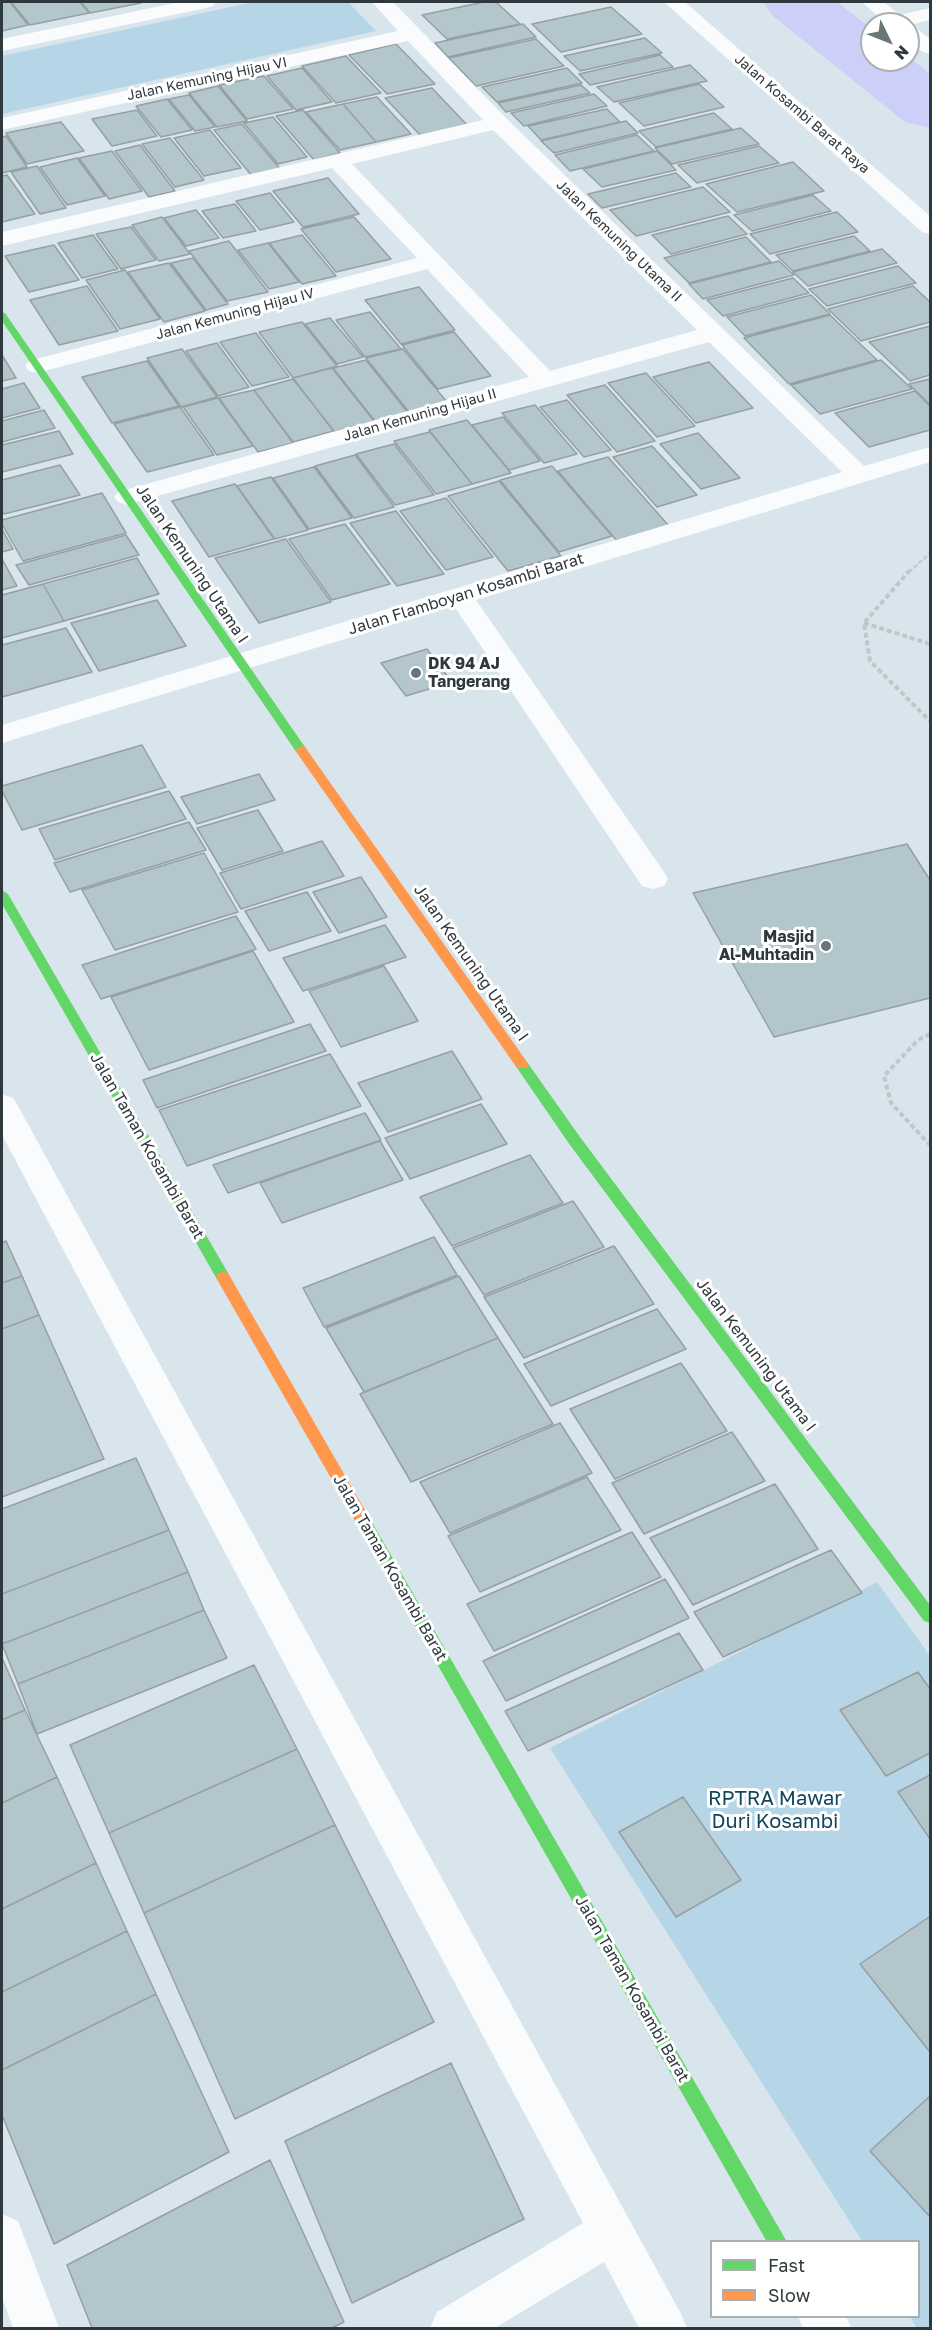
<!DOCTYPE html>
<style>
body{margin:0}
#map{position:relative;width:932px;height:2330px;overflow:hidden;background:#d9e5ec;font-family:"Golos Text",sans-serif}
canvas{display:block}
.frame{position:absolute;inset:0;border:3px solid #2f383d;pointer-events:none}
.legend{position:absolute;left:710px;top:2240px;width:210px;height:78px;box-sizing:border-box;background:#fff;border:2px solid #acafb1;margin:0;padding:8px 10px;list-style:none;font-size:18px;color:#2f383d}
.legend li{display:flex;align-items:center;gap:12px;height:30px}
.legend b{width:30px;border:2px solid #acafb1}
.north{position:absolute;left:860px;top:12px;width:60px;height:60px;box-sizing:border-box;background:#fff;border:2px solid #acafb1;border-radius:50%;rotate:133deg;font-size:16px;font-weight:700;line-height:24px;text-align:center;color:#2f383d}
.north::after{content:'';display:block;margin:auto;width:21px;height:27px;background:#6a757a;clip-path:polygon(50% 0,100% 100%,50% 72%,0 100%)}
</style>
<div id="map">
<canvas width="932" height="2330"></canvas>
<div class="frame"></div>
<ul class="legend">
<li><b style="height:8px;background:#63d668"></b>Fast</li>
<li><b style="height:8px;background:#ff974d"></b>Slow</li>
</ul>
<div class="north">N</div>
</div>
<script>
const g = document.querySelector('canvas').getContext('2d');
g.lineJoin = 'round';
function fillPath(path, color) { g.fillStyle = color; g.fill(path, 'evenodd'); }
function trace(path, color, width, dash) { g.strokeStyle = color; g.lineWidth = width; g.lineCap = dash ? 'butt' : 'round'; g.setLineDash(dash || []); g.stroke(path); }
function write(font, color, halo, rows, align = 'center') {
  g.font = font + ' "Golos Text",sans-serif'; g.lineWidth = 6; g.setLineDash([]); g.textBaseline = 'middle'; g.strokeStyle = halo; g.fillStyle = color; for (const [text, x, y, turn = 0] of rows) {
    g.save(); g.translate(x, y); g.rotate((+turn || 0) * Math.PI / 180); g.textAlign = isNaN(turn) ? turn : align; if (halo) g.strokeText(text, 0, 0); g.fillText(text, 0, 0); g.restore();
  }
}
fillPath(new Path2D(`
 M254,2H348L376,31L2,114V56Z
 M877,1582L930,1656V2328H917L910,2317L918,2316V2242L862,2241L550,1748Z`), '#b6d6e8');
fillPath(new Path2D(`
 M763,2H837L872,29V60H908V56L930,74V128L905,122L773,16Z`), '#cccff7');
const building = new Path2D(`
 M2,2H10L28,25L2,31Z
 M11,2H80L89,13L30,25Z
 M81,2H140L141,3L90,13Z
 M484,2H496L520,24L447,39L422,15Z
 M611,7L642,34L561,52L532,24Z
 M523,24L536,37L448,57L435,43Z
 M645,38L662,53L580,71L564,56Z
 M536,39L564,66L476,86L449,58Z
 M396,44L435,84L387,94L349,55Z
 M660,55L673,67L590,85L579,74Z
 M346,56L381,93L336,103L302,66Z
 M690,65L707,81L614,102L597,87Z
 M302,68L332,102L296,110L267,76Z
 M567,68L582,83L497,102L482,87Z
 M264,76L293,109L247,119L219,85Z
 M699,84L724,107L644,126L619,103Z
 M581,85L590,93L506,112L498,103Z
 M218,86L247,121L217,127L189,93Z
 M432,88L468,126L421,136L385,98Z
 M594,94L607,106L524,126L511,113Z
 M189,95L215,127L195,131L169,99Z
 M377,97L411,134L376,142L343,104Z
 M167,99L192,130L161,137L136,106Z
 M343,104L376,142L340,150L306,112Z
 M607,109L620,122L541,140L528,126Z
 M137,110L157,136L112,146L92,119Z
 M303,110L340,153L314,160L276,116Z
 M714,113L732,129L656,147L639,131Z
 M273,117L307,157L278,164L244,123Z
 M626,121L638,133L554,153L541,141Z
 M61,122L84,151L27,164L6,133Z
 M242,124L281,170L252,176L214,130Z
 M741,128L759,144L672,164L655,148Z
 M210,130L241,168L204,176L174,138Z
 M637,135L654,151L570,171L555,155Z
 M6,136L27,167L2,173V137Z
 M170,138L204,180L175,187L142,144Z
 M140,145L175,191L149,197L115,151Z
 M759,146L779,163L697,183L678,165Z
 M112,151L142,191L109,199L79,158Z
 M657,151L676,170L602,187L583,169Z
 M77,158L105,196L67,205L40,167Z
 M793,162L824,191L737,212L706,184Z
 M37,166L66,208L40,214L11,172Z
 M676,173L691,187L602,208L588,194Z
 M7,175L35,214L2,222V176Z
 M328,178L359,214L303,227L273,191Z
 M703,187L730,212L636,236L610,210Z
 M270,193L294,222L260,230L236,201Z
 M813,195L831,211L752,231L734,215Z
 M235,204L256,231L223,238L202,211Z
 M196,210L219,238L186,246L164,218Z
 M837,212L858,232L770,254L750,234Z
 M728,216L747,234L671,254L652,235Z
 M162,217L190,254L159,261L132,225Z
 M354,217L391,259L336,272L301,229Z
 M131,227L156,260L121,269L96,234Z
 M93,235L118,269L82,278L58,243Z
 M302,235L336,276L302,284L269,243Z
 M854,236L870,251L793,271L776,255Z
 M746,237L771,262L689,283L664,258Z
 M229,241L268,292L227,301L189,251Z
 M268,243L299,282L269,289L238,250Z
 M54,245L79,280L29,292L5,256Z
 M882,249L897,263L808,286L793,272Z
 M193,258L228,304L206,310L171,263Z
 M779,261L794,275L703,299L689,284Z
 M169,263L205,311L164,322L128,272Z
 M898,266L916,283L827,306L809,289Z
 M125,270L160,319L120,329L86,280Z
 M793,278L809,293L723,316L707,300Z
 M87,286L118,331L59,345L30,300Z
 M913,286L930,302V322L861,341L828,309Z
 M419,287L455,330L401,344L365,300Z
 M811,295L830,314L745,336L727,317Z
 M370,312L401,349L365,357L336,320Z
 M830,315L877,360L789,384L744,338Z
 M330,318L363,357L337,364L305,324Z
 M302,322L337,366L293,378L259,332Z
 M930,326V375L910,381L869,342Z
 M454,332L491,376L438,389L402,345Z
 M256,333L289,377L252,386L220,342Z
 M217,343L249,387L218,396L186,351Z
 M182,349L217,397L181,407L147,358Z
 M403,349L447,402L409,412L366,358Z
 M2,355L16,378L2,381Z
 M366,360L408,413L375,421L333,368Z
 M881,360L912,389L820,414L791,385Z
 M147,361L179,406L112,423L82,377Z
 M709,362L753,408L696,423L653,377Z
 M332,368L374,421L334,432L293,378Z
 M646,373L695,426L657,437L608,383Z
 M293,379L334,431L293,442L254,390Z
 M930,379V405L909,384Z
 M24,383L40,408L2,418V389Z
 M605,385L655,441L617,452L567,395Z
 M254,390L293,443L258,452L219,398Z
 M915,391L930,406V430L869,447L835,413Z
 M218,398L253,446L217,455L183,407Z
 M567,400L611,450L584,457L540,407Z
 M535,405L577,454L544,463L502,413Z
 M180,407L214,455L147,472L114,424Z
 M44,410L55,428L2,442V421Z
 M503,417L540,461L509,470L472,425Z
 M467,420L511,473L472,484L429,430Z
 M59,431L73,454L2,472V445Z
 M430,432L472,484L436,494L394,441Z
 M698,433L740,478L701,489L660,444Z
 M394,444L434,495L395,505L356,454Z
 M652,446L697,495L657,507L613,457Z
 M355,455L394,507L354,518L315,466Z
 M608,457L669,526L617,541L558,471Z
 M60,465L80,495L4,514L2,510V480Z
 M552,466L612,536L559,552L500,480Z
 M314,467L352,518L309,529L273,478Z
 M271,477L308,530L275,539L237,486Z
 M499,481L561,556L508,571L448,496Z
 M235,484L274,539L209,557L172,501Z
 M102,493L126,533L23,561L2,524V520Z
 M446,498L493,557L446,570L400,511Z
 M396,511L444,574L397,586L350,523Z
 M345,524L390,584L332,600L289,539Z
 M2,529L13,549L2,552Z
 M126,535L139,555L29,585L16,565Z
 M286,539L331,602L259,623L215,558Z
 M137,558L159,594L64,621L43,584Z
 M2,559L17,586L2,590Z
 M43,584L64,621L2,638V595Z
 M157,600L186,646L99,671L71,623Z
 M66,628L92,672L2,697V645Z
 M427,649L452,682L406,696L381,663Z
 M142,745L166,787L22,830L2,791V786Z
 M259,774L275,800L197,824L181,797Z
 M169,791L186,819L55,860L39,829Z
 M258,810L283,851L222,870L197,828Z
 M189,822L206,850L70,892L54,863Z
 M322,841L344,876L241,909L220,873Z
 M907,844L930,880V998L774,1037L693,893Z
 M204,853L238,912L115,950L82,890Z
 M361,877L387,917L339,933L313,892Z
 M307,892L331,931L269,951L245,911Z
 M236,916L256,949L101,999L82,965Z
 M385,925L406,957L303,991L283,958Z
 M253,951L294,1022L149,1070L111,997Z
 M384,966L418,1021L341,1047L309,991Z
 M310,1024L326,1051L157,1108L143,1080Z
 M452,1051L482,1099L388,1132L358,1083Z
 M330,1054L361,1106L187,1166L159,1110Z
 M481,1104L507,1144L410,1179L385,1138Z
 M365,1113L381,1140L228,1193L213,1165Z
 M380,1141L403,1180L282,1223L260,1183Z
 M530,1155L563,1203L452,1246L420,1197Z
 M573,1201L604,1247L484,1295L453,1248Z
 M434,1237L457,1275L324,1327L303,1288Z
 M6,1241L22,1276L2,1283V1243Z
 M614,1246L654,1304L524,1358L484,1297Z
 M22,1276L39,1315L2,1329V1283Z
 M459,1276L498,1338L364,1392L326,1328Z
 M657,1309L686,1349L551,1406L524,1364Z
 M39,1315L104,1459L2,1497V1329Z
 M498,1338L553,1424L411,1482L360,1394Z
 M681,1363L727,1431L615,1479L570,1409Z
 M560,1423L592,1473L450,1533L420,1482Z
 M732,1432L765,1481L644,1534L612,1483Z
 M136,1458L169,1530L2,1594V1509Z
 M587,1477L621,1530L480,1592L448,1536Z
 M775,1484L818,1549L693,1605L650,1538Z
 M169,1530L188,1572L2,1644V1594Z
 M632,1532L661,1577L494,1651L467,1604Z
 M831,1550L862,1593L723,1657L694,1612Z
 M188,1572L204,1610L18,1684L2,1644Z
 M665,1579L689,1618L506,1701L483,1661Z
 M204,1610L227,1658L37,1734L18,1684Z
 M679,1633L703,1670L528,1751L505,1711Z
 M2,1658L25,1710L2,1720Z
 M254,1665L297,1749L109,1833L70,1745Z
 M918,1672L930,1689V1753L886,1776L840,1710Z
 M25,1710L57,1777L2,1803V1720Z
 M297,1749L335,1825L144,1913L109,1833Z
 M930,1775V1839L898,1792Z
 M57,1777L96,1863L2,1909V1803Z
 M683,1797L741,1880L676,1917L619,1832Z
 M335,1825L434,2022L235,2119L144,1913Z
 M96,1863L127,1931L2,1992V1909Z
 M929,1917L930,1918V2052L860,1964Z
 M127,1931L156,1994L2,2070V1992Z
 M156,1994L229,2152L54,2244L2,2115V2070Z
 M451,2063L524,2219L352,2303L285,2141Z
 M930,2096V2217L870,2151Z
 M270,2160L344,2322L332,2328H92L67,2265Z`);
fillPath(building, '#b2c6cb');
trace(building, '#96a0a4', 1.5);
trace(new Path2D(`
 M909,572L930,553`), '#c1c6c8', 2, [4.5, 2]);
trace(new Path2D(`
 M910,570L864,623L870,661L930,721
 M864,623L930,644
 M930,1034L918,1040L884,1076L891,1103L930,1145`), '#c1c6c8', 4, [5, 3]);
fillPath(new Path2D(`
 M180,2H216L213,6L206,8L2,51V39Z
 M372,2H393L506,118L864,466L930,447V462L476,600L664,872L668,879L664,886L653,889L642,886L454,606L2,743V725L842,472L709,342L136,502L127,505L118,502L114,497L118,492L529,377L427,269L37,373L29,371L25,366L29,361L417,258L332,168L2,246V232L483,120L408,41L2,130V118L398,31ZM493,130L697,330L550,371L352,164Z
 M664,2H685L930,216V234L922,232Z
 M862,2H884L900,15L930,8V20L909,25L915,27L930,39V54L923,52L908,41V24H887Z
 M2,1094L13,1098L18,1106L680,2312L687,2328H639L604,2262L495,2328H430L437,2312L583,2223L2,1135Z
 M2,2214L18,2221L59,2328H13L2,2297Z
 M798,2316H846L851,2328H803Z`), '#f9fbfc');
fillPath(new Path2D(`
 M2,312L5,313L305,747L307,750L305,753H297L2,321Z
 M2,890L8,894L228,1273L230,1277L228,1281H218L2,904Z
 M522,1060L527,1062L580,1137L930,1605V1623L924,1621L570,1145L517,1068L515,1065L517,1062Z
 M361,1511L366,1512L787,2242H767L356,1522L353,1517L356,1512Z`), '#63d668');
fillPath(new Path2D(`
 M301,746L305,747L527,1062L529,1065L527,1068H517L297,753L295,750Z
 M223,1272L228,1273L366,1512L369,1517L366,1522L361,1523L356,1522L218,1281L216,1277L218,1273Z`), '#ff974d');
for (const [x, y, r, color] of [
 [416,673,6,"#6a757a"],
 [826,946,6,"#6a757a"]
]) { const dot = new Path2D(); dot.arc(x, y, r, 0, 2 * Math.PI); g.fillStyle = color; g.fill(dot); trace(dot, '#fff', 2); }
write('14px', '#2f383d', '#fff', [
 ["Jalan Kemuning Hijau VI",207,79,-12],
 ["Jalan Kosambi Barat Raya",802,114,41],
 ["Jalan Kemuning Utama II",619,241,44],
 ["Jalan Kemuning Hijau IV",235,314,-15],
 ["Jalan Kemuning Hijau II",420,415,-16]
]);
write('16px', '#2f383d', '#fff', [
 ["Jalan Kemuning Utama I",192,564,56],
 ["Jalan Flamboyan Kosambi Barat",466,594,-17],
 ["Jalan Kemuning Utama I",471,963,55],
 ["Jalan Taman Kosambi Barat",147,1146,60],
 ["Jalan Kemuning Utama I",756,1355,53],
 ["Jalan Taman Kosambi Barat",390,1568,60],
 ["Jalan Taman Kosambi Barat",632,1989,60]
]);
write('bold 16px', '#2f383d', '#fff', [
 ["DK 94 AJ",428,664],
 ["Tangerang",428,682],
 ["Masjid",814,937,"right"],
 ["Al-Muhtadin",814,955,"right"]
], 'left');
write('20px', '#13465c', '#fff', [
 ["RPTRA Mawar",775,1799],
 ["Duri Kosambi",775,1822]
]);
</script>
